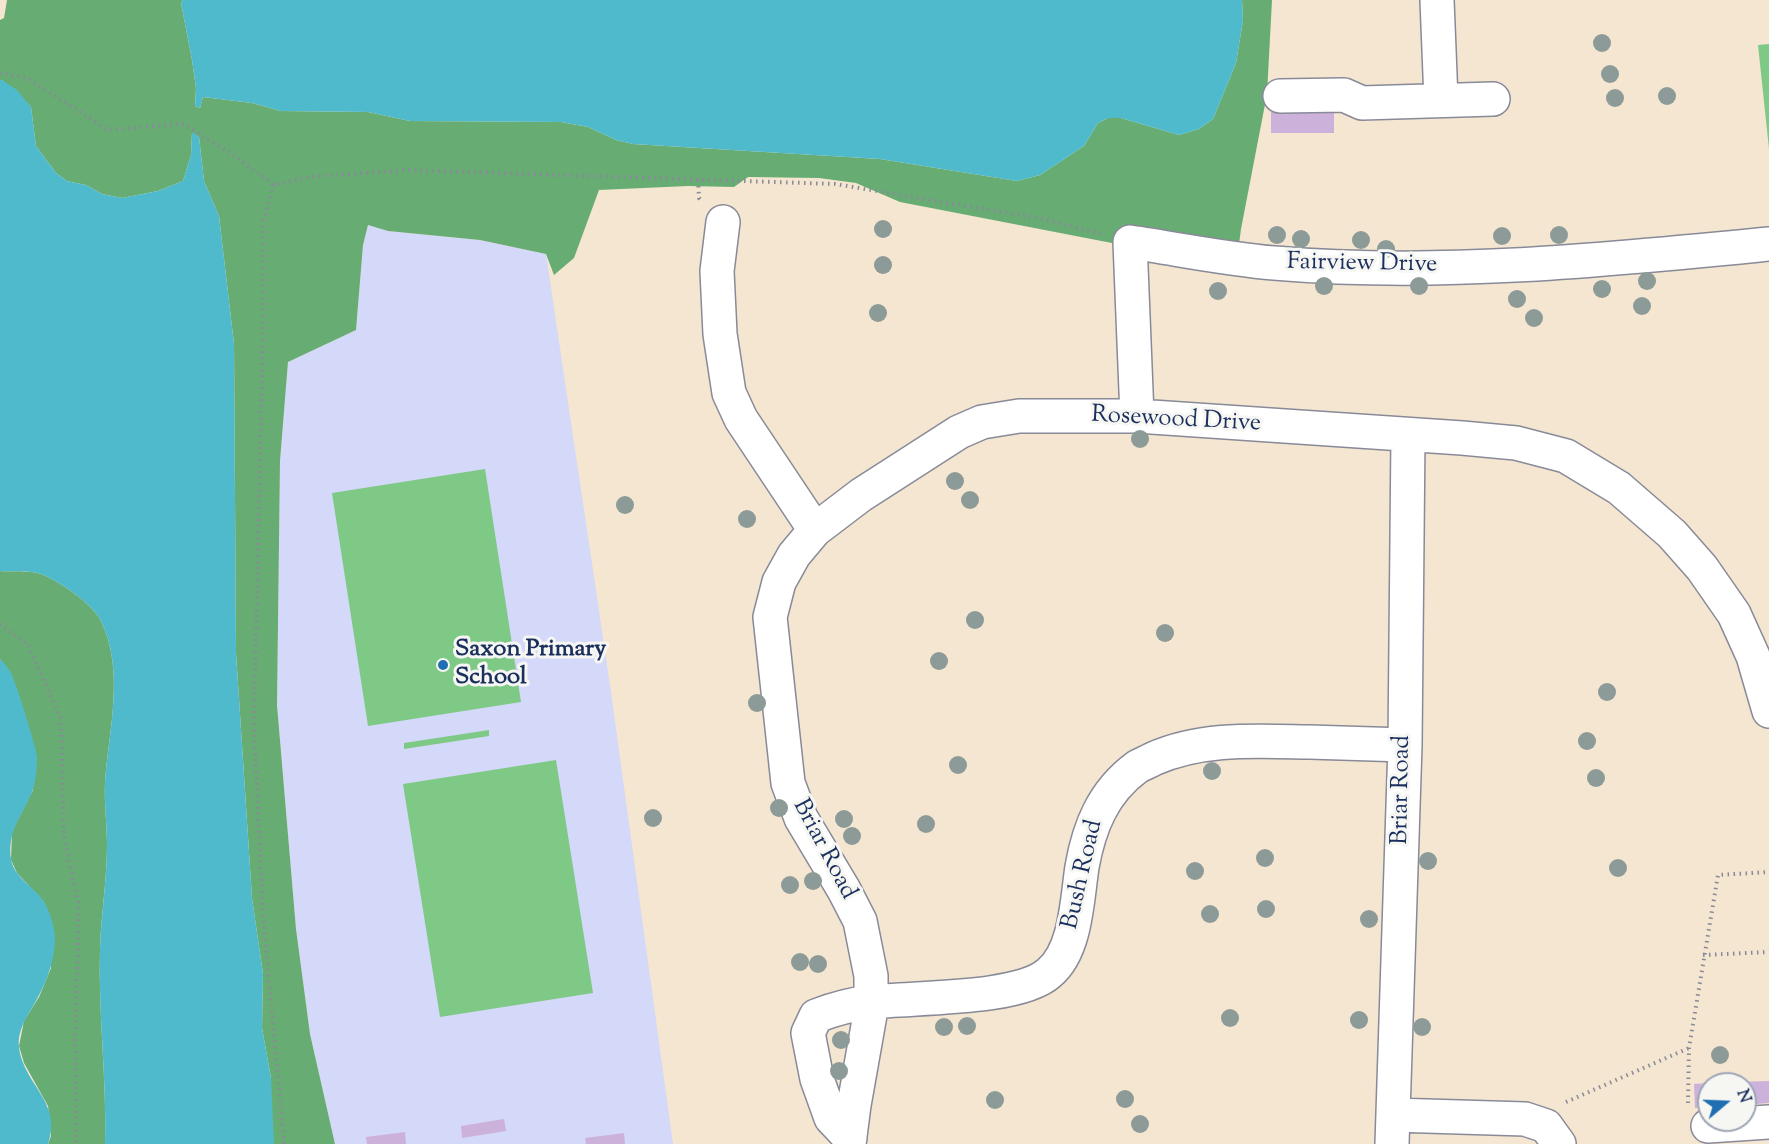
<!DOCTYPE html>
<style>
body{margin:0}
#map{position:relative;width:1769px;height:1144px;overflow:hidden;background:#f4e6d1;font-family:"Sorts Mill Goudy",serif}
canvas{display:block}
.north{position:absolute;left:1697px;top:1072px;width:60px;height:60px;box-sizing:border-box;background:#f6f6f2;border:2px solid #9ea6b7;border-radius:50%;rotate:71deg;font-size:16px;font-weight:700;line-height:24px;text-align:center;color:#1b2f5e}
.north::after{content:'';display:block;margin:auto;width:21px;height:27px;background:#1f6fb2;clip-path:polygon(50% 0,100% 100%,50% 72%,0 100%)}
</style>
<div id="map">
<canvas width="1769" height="1144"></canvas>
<div class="north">N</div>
</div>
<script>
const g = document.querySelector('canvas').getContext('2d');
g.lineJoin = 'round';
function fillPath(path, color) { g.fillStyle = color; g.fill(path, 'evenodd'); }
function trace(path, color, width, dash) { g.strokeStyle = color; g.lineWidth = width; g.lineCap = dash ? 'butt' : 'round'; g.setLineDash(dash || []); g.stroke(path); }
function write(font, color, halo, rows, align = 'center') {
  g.font = font + ' "Sorts Mill Goudy",serif'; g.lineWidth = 6; g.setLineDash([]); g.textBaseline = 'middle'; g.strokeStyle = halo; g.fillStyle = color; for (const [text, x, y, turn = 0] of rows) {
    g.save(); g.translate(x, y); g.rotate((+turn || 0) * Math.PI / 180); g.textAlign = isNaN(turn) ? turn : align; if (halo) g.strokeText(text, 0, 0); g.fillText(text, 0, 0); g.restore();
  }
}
fillPath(new Path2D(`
 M368,225L388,231L480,240L546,254L610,685L673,1144H335L310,1034L296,929L277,705L280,461L288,362L356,330L363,245Z`), '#d4d8f9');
fillPath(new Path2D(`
 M1769,44V149L1758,45Z
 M485,469L521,702L368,726L332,493Z
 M489,730V736L404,749V743Z
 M556,760L593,993L440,1017L403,784Z`), '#7fc986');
fillPath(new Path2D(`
 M7,0H183L181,3L192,60L196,88L195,106L200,108L203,97L252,103L281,111L368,112L410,121L561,122L588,127L616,140L633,144L880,159L1017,181L1040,175L1084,146L1098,123L1108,118H1121L1179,135L1199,129L1213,119L1236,63L1243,20L1242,0H1272L1267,94L1241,229L1236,267L900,202L856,183L819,178L748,177L734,187L688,186L599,190L574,258L554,275L546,254L480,240L388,231L368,225L363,245L356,330L288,362L280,461L277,705L296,929L310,1034L335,1144H233L271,1078L262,1028L263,974L252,898L236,653L234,344L219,216L204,181L199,137L192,133L191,155L183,181L158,191L122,198L102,194L86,185L67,181L56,173L36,146L31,107L2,80H0V20L4,18Z
 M0,571C12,572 29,570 41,574C59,581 92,603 101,621C125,671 109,729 105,782C104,803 107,824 107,845C107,880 101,915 100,949C98,1014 107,1079 105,1144H48L51,1136L48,1106L24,1063L19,1046L24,1021L39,997L51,968L44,902L17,873L11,860L12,831L33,790L11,674L0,659Z`), '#67ad73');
fillPath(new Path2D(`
 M183,0H1242L1243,20L1236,63L1213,119L1199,129L1179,135L1121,118H1108L1098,123L1084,146L1040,175L1017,181L880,159L633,144L616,140L588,127L561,122L410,121L368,112L281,111L252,103L203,97L200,108L195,106L196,88L192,60L181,3Z
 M0,80H2L17,90L31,107L36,146L56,173L67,181L86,185L102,194L122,198L158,191L183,181L191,155L192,132L199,137L204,181L219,216L234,344L236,653L252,898L263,974L262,1028L271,1078L274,1144H105C107,1079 98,1014 100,949C101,915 107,880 107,845C107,824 104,803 105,782C109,729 125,671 101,621C92,603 59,581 41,574C29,570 12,572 0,571Z
 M0,659C4,663 8,668 11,673C16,683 36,746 37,756C37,766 36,782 32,792C22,816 7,831 11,859C14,878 35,887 44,902C50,912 54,925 55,937C55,958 48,979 38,997C30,1013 17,1028 19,1047C23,1084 63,1102 48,1144H0Z`), '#50bacd');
fillPath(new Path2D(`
 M1334,111V133H1271V112Z
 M1769,1081V1103L1745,1105V1084H1737V1082Z
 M1709,1083V1107L1695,1108L1694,1084Z
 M504,1119L506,1131L462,1138L461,1126Z
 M405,1132L406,1144H367L366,1137Z
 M624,1133L625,1144H586L585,1138Z`), '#ccb2da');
const minor = new Path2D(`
 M1437,0L1441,100
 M1280,96L1344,95L1362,103L1493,99
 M723,222L717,271L720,334L729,393L741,419L815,530
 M1137,416L1130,242C1178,249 1226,259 1274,263C1439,277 1605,260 1769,244
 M1393,1115L1525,1119L1546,1126L1559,1144
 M1708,1126L1769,1122
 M850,1138L831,1118L817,1079L808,1033L816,1016C834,1009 853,1004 872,1002C915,997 1019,1000 1049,973C1076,951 1077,900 1082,867C1089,827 1103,792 1137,767C1142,764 1148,762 1153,759C1202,737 1257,741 1309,742C1341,743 1373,744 1405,745
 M849,1144L854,1105L871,1009V976L860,921L844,890L801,818L788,783L770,617L779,582L794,555L815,530L861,495L959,432L982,422L1019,416H1137L1462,438L1516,443L1566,456L1619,488L1672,534L1702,568L1734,614L1753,656L1769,711
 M1392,1144L1405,745L1408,435`);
trace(minor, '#888a98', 36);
trace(new Path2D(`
 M0,73L27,78L108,130L183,124L229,152L274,185L309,177L407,170L835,184L1044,219L1101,234
 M698,180L699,198L703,202
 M274,185L263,221V329L254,726L263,914L284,1144
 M0,624L28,645L61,719L64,837L79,906L75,1039L76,1144
 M1703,955L1769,952
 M1566,1102L1689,1048
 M1688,1103L1689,1048L1718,875L1769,872`), '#888a98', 4, [1.5, 4.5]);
trace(minor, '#fff', 33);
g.fillStyle = '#8d9b98';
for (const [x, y] of [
 [1602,43],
 [1610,74],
 [1667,96],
 [1615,98],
 [883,229],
 [1277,235],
 [1559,235],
 [1502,236],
 [1301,239],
 [1361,240],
 [1386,249],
 [883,265],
 [1647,281],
 [1324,286],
 [1419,286],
 [1602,289],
 [1218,291],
 [1517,299],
 [1642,306],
 [878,313],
 [1534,318],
 [1140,439],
 [955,481],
 [970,500],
 [625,505],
 [747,519],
 [975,620],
 [1165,633],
 [939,661],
 [1607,692],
 [757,703],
 [1587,741],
 [958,765],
 [1212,771],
 [1596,778],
 [779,808],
 [653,818],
 [844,819],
 [926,824],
 [852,836],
 [1265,858],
 [1428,861],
 [1618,868],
 [1195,871],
 [813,881],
 [790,885],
 [1266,909],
 [1210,914],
 [1369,919],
 [800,962],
 [818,964],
 [1230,1018],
 [1359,1020],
 [967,1026],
 [944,1027],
 [1422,1027],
 [841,1040],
 [1720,1055],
 [839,1071],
 [1125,1099],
 [995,1100],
 [1140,1124]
]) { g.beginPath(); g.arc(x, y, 9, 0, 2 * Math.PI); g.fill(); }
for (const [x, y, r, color] of [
 [443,665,6,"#1f6fb2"]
]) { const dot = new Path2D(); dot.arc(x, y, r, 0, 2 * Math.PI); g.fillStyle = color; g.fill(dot); trace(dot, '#f6f6f2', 2); }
write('24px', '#1b2f5e', '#f6f6f2', [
 ["Fairview Drive",1362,265,1],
 ["Rosewood Drive",1176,421,3],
 ["Briar Road",1403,790,-89],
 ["Briar Road",823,850,62],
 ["Bush Road",1084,875,-77]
]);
write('bold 24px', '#1b2f5e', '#f6f6f2', [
 ["Saxon Primary",455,651],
 ["School",455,679]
], 'left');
</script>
